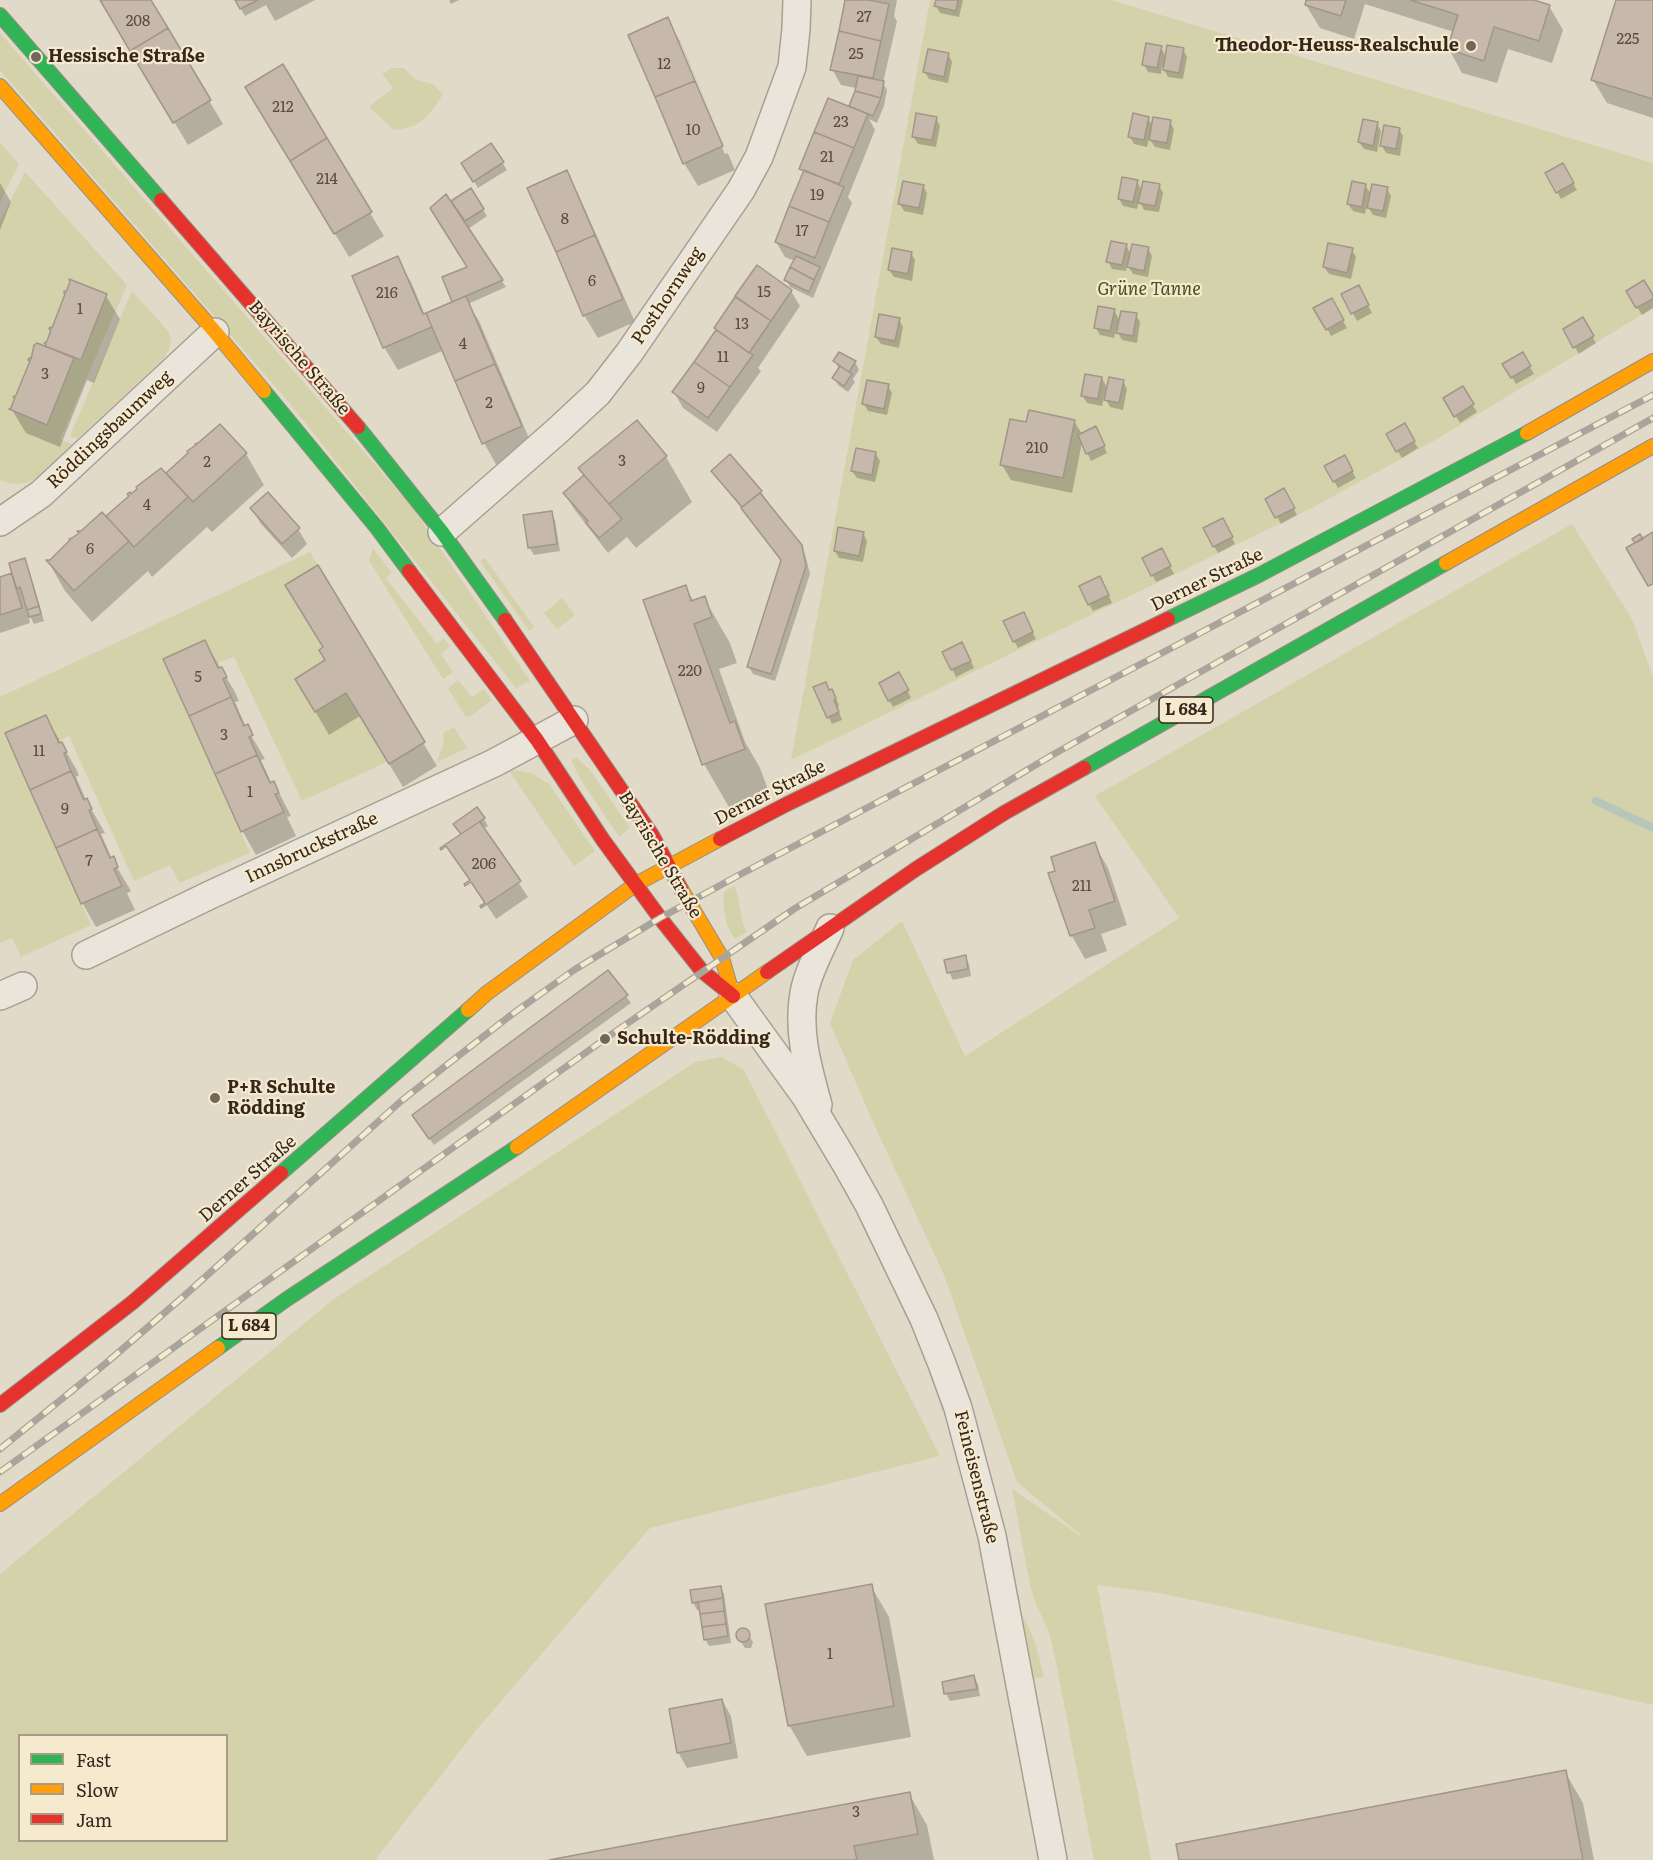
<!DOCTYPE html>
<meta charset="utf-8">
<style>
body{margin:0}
#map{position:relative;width:1653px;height:1860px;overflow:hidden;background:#e2dac8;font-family:Literata,serif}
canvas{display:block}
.legend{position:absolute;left:18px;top:1734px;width:210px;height:108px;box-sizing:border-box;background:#f5e9ce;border:2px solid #a89b87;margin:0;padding:8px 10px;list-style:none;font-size:18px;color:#35271c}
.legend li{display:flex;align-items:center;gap:12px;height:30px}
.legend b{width:30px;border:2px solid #a89b87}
</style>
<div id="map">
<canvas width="1653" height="1860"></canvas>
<ul class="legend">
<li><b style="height:8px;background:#30b455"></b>Fast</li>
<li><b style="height:8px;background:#ff9f0a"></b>Slow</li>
<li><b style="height:8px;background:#e5322d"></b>Jam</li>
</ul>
</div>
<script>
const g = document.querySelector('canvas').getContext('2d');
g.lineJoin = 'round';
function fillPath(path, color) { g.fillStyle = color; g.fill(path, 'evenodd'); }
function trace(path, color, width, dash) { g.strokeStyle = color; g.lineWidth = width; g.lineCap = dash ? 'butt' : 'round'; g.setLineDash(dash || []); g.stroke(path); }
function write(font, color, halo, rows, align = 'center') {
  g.font = font + ' Literata,serif'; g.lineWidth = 4.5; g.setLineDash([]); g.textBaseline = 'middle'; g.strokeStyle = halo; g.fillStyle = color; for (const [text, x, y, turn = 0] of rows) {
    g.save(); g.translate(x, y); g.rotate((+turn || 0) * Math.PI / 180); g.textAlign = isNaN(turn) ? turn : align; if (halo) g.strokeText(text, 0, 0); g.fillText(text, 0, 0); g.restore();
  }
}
fillPath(new Path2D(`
 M930,0H1111L1653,163V308L1437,439L1310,509L791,760Z
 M0,33L412,507L530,681L516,688L287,400L0,70Z
 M392,68H404L416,80L433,84L443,94C429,116 421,128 394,130L369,107L393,88L382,74Z
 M0,142L19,164L0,202Z
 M25,172L127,285L60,439L72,444C50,465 33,495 0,480V221Z
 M132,291L169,332C173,344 170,349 163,359L77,439L70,436Z
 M1572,524L1632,619L1653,677V1705L1253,1613L1159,1593L1097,1585L1151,1860H1094L1055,1657L1049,1632L1036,1604L1030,1585L1012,1489L1088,1541L1017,1482L944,1275L872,1120L830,1023L853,960L902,921L965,1056L1179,918L1095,796Z
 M373,548L392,573L386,578L437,644L444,638L450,646L441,654L453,672L443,679L369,561Z
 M310,552L318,565L285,585L323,647L319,650L325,660L295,680L315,712L346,693L387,762L302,801L234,657L216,664L205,640L164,659L250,853L179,883L170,865L134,881L69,736L58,741L46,715L5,733L91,925L21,957L12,938L0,943V697Z
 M485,558L534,627L529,631L480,561Z
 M562,598L575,615L557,629L544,613Z
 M458,680L472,697L484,689L492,700L470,717L465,716L448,688Z
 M454,727L467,748L436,763L444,743L443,733Z
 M576,757L590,770L630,828L619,837L581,780L571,760Z
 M514,770L531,773L549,784L595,851L574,866L510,772Z
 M734,886L736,889L743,923L747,932L735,939C725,926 722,908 724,892Z
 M721,1057L744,1070L940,1456L650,1528L478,1728L375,1860H0V1574L334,1299L695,1062ZM20,1736H226V1840H20Z
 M1022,1615C1034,1635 1039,1654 1044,1677L1034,1678Z`), '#d3d2aa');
fillPath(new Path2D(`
 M101,0H149L223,124L188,145Z
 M236,0H315L275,21L266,5L245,16Z
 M449,0H459L451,4Z
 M846,0H897L894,16L897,21L883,83L887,90L884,106L877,123L869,119L875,130L848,197L852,203L813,298L790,287L786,280L795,261L785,257L776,242L804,174L801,169L853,109L851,106L856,88L841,85L832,69Z
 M937,0H963L959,17L940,13L936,6Z
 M1308,0H1534V2L1549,6L1563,30L1552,63L1508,49L1497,83L1462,73L1449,49L1454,32L1365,4L1354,39L1320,28L1306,5Z
 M1618,0H1653V118L1607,103L1593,80Z
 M667,19L681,43L735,170L698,186L684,163ZM677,42H680L728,153L725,154Z
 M1161,47L1166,57L1183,49L1187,57L1183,79L1168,77L1162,66L1161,74L1148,72L1144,65Z
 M948,54L952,62L948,83L929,79L925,72Z
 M261,111L370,213L384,236L349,257Z
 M936,118L940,126L936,147L918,144L913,136Z
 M1148,118L1153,127L1170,122L1174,129L1170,150L1155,147L1149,138L1147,147L1134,144L1130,137Z
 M1377,124L1381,131L1377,152L1364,149L1359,142Z
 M1399,129L1403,136L1400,156L1386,153L1382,146Z
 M491,145L507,170L478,188L463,163Z
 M1562,165L1577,190L1561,199L1547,174Z
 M566,172L579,196L635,322L598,338L584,315Z
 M1137,181L1142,191L1159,185L1163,193L1159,212L1144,210L1139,200L1137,209L1123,206L1119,199Z
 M0,183L11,202L0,230Z
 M1365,185L1372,196L1387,189L1391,196L1386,218L1373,215L1367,205L1365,214L1353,211L1348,204Z
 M923,186L927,193L923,215L904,211L900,204Z
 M470,190L487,216L468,229L506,287L468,304L479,321L534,450L497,466L484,443L442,351L398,370L384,347L397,258L411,282L425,315L454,303L469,267L450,204Z
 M1126,245L1131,255L1148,249L1152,256L1148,277L1133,274L1127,264L1126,271L1112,269L1108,261Z
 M1352,250L1356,257L1351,279L1329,274L1324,267Z
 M911,253L915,260L912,281L894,277L889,270Z
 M757,267L791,291L800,306L758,368L761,371L717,432L683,408L674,392L717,331L715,328Z
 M72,282L106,296L120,319L94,383L87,380L60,447L26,433L12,410L45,348Z
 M1358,287L1372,313L1357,321L1343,295Z
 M1628,292L1653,297V308L1642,315Z
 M1331,300L1347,328L1331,336L1316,308Z
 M1114,310L1120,321L1136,315L1140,322L1137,343L1122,340L1116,329L1114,338L1100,335L1096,328Z
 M1582,319L1596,343L1579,354L1565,330Z
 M899,320L903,327L899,348L881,344L876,337Z
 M1522,354L1534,374L1516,384L1504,364Z
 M835,361L855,362L859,370L853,379L855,382L848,392L838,385L834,378L839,369Z
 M1102,378L1108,390L1123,381L1127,389L1123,410L1110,407L1104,396L1102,406L1087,403L1082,395Z
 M888,386L892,393L887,415L868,411L864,404Z
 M1462,388L1477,412L1460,423L1445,399Z
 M1074,421L1082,434L1099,435L1107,453L1091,461L1082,442L1072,493L1011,480L1002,465L1028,424Z
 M1404,425L1418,448L1402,458L1388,435Z
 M220,426L246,454L264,485L212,532L207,527L152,577L148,571L92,622L65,591L48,561L106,518L161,470L165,475L198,446L196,443L198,446Z
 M876,454L880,461L875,482L857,478L852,471Z
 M666,457L692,502L636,548L627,537L608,553L574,509L565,494L585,477L580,468Z
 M1344,457L1356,478L1338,488L1326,467Z
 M712,471L761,492L805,554L810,574L775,681L753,674L749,667L783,561Z
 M1284,490L1297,515L1281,524L1267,499Z
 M252,509L298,529L307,544L292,558L261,524Z
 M551,513L555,520L560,551L534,555L529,547Z
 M1227,527L1235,544L1218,553L1214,546Z
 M863,533L867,541L863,562L839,558L835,551Z
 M1161,550L1174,574L1156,582L1144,559Z
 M24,560L28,567L44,621L34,624L28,613L30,623L0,633V578L11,575Z
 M317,567L437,766L403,787L360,716L329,735L297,680L327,661Z
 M1104,585L1112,603L1093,611L1089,604Z
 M686,587L694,602L704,598L730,643L737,663L719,669L745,742L760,768L770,795L730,809L704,764Z
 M1027,621L1036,639L1018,648L1014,641Z
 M205,642L235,692L239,701L235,702L246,727L265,759L261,760L272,784L274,783L291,816L287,817L296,836L256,855L243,832L165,660Z
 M966,651L974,668L956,677L944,652Z
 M903,681L911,698L893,707L889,700Z
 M815,688L830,692L836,698L839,706L837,707L842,720L832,724Z
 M46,717L75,767L79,775L76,777L86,800L105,833L101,834L112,859L131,891L127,893L135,910L96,927L83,904L7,734Z
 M484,819L488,826L483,829L528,897L496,919L447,845L462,835L459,831Z
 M1094,844L1108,868L1127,925L1101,934L1107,951L1085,959L1072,936L1050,874L1057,872Z
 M965,957L969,964L971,976L953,980L949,972Z
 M608,972L631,1003L434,1145L418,1123Z
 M871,1586L889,1617L911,1737L807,1756L789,1725Z
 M720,1587L724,1594L731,1643L709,1646L705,1639L701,1609L697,1610L693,1602Z
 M742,1630H745L753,1642L751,1648H745L738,1637V1633Z
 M974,1677L978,1684L980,1696L950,1701L946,1694L944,1683Z
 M722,1700L731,1716L738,1758L687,1768L678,1752Z
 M1565,1772L1583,1803L1594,1860H1180Z
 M909,1794L927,1825L934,1860H557Z`), '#0003');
trace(new Path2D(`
 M1596,801L1653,828`), '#b5c7bb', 8);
const building = new Path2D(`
 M100,0H151L168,28L130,51Z
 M235,0H258L240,9Z
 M845,0H869L889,4L881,41L839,31Z
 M936,0H958L956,11L934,6Z
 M1306,0H1346L1341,16L1305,5Z
 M1410,0H1534L1550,5L1539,41L1494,27L1484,61L1447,49L1458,15Z
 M1616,0H1653V99L1591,80Z
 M668,17L695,81L655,97L628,35Z
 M168,28L211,100L173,123L130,51Z
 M839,31L881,41L873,78L830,70Z
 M1146,43L1162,46L1157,68L1142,65Z
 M1167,45L1184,48L1179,73L1163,70Z
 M928,49L949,53L944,77L923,72Z
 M283,64L327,138L290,161L245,87Z
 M858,76L884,81L881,98L855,91Z
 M695,81L723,146L683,164L655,97Z
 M855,91L881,98L873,116L849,106Z
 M828,98L868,114L854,148L814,132Z
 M916,113L937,117L932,140L912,137Z
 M1133,113L1149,117L1144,140L1128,137Z
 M1153,117L1171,120L1167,143L1149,140Z
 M1363,119L1378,122L1373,146L1358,142Z
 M1384,125L1400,128L1396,149L1380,146Z
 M814,132L854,148L839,184L799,169Z
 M327,138L372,212L334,234L290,161Z
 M491,143L504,162L473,182L461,163Z
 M1563,163L1574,183L1556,193L1545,173Z
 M567,170L595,235L556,252L527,188Z
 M804,170L844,187L829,222L789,206Z
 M1122,177L1138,180L1133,202L1118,199Z
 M903,181L924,185L919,208L898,204Z
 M1143,181L1160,184L1155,206L1138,203Z
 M1352,181L1366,184L1362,207L1347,204Z
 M1372,184L1388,187L1383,211L1367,208Z
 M471,188L484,209L465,221L451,201Z
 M446,194L503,280L452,302L442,277L467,267L430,208Z
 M789,206L829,222L815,258L775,242Z
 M595,235L623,299L583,316L556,252Z
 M1111,241L1127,244L1122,265L1106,262Z
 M1328,243L1353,248L1347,273L1323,267Z
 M1132,244L1149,247L1144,271L1127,267Z
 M892,248L912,252L908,274L888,270Z
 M398,256L423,314L426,313L432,327L383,348L352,276Z
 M796,256L820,267L814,280L790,267Z
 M757,265L792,290L771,321L735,296Z
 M790,267L814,280L809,292L784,280Z
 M69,279L107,294L81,360L45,346L46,343H44L47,341L51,330L49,329L50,327L52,328L65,294L64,293V291L66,292L70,282Z
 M1644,280L1653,295V299L1636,308L1626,291Z
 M1359,285L1369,305L1351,314L1341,294Z
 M466,296L495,364L455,381L426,313Z
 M735,297L771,321L749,353L714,328Z
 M1332,298L1344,320L1326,330L1313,308Z
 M1098,306L1115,309L1110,331L1094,328Z
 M1121,311L1137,313L1133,336L1116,333Z
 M879,314L900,318L895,341L875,337Z
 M1583,317L1594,336L1573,348L1563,329Z
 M716,330L753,355L730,387L694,362Z
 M37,343L74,358L47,425L9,409L11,408L15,397H13L16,395L30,361L28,360L29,358L31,359L34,345Z
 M839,352L856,361L849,372L833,361Z
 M1523,352L1531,366L1511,378L1502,364Z
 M694,362L730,387L708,418L672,392Z
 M495,364L522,426L482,444L455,381Z
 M840,366L852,374L844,386L832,378Z
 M1085,374L1102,377L1098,399L1081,396Z
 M1109,377L1124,380L1119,403L1104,400Z
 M867,380L889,384L884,409L862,404Z
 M1463,386L1474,404L1454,417L1443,398Z
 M1029,410L1075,420L1063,478L1000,465L1010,419L1026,422Z
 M637,420L667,456L609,504L578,468Z
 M1405,423L1415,441L1396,452L1386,434Z
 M220,424L247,453L193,502L166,473L188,453L187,451L196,445L195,444L198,443Z
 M1096,426L1105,446L1086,454L1078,435Z
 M856,448L876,452L872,475L851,471Z
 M730,454L762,491L742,507L711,471Z
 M1345,455L1353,471L1333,482L1324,466Z
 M161,468L188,497L134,547L106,516L129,496L127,494L130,492L131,494L137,489L136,487Z
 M584,475L622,519L599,538L586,523L588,521L563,493Z
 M1284,488L1295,508L1275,518L1265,499Z
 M268,492L300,528L282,544L250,508Z
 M760,493L802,545L806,566L771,674L747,667L781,560L741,508Z
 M552,511L557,544L528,548L523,515Z
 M102,512L129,541L74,591L46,560H50L70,540L69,539L72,538L79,533L77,531H81Z
 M1223,518L1233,537L1213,547L1203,528Z
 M838,527L864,532L859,556L834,551Z
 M1653,532V584L1648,586L1626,548Z
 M1640,534L1643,539L1635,543L1632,539Z
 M1162,548L1171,566L1151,576L1142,558Z
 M25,558L39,606L27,610L20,587L16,589L9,563Z
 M318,565L425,742L389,764L346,693L315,712L295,679L325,660L319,650L323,647L285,585Z
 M12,573L22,608L0,615V577Z
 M1100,576L1109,595L1088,605L1079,586Z
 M686,585L691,601L705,596L712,617L694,624L730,723L735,721L745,749L702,765L643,600Z
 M39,606L41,614L29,617L27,610Z
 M1024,612L1033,632L1013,642L1003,621Z
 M205,640L218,668L222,667L227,677L223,679L231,697L189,716L163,659Z
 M962,642L971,661L951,670L942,652Z
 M899,672L909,690L888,701L879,683Z
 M826,682L829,690L832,689L836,698L834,700L839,712L827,718L813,687Z
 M231,697L244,726L248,724L253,735L249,737L257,755L215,774L189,716Z
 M46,715L58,741L59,743L62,742L67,752L64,753L71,771L30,790L5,733Z
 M257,755L270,783L274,781L279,793L275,794L284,812L241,832L215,774Z
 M71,771L84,800L87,798L92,809L89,810L97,829L56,848L30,790Z
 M477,807L485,818L461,834L453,824Z
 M485,818L480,822L521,881L481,908L480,906L485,903L471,882L465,886L464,884L470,880L446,846L441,850L440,848Z
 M97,829L110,858L114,856L118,867L114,869L122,886L81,904L56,848Z
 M1095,842L1115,901L1089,910L1095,928L1070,936L1048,873L1055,871L1051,857Z
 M966,955L968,969L947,973L944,960Z
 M608,970L628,995L429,1139L412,1115Z
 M872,1584L894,1706L788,1726L765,1604Z
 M721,1586L723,1598L692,1603L690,1590Z
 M723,1598L724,1611L700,1614L698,1602Z
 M724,1611L726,1624L702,1627L700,1614Z
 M726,1624L728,1636L704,1640L702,1627Z
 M736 1635a7 7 0 1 1 14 0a7 7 0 1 1-14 0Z
 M974,1675L977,1689L944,1694L942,1682Z
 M722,1699L731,1743L677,1753L669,1709Z
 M1566,1770L1583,1860H1179L1176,1844Z
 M910,1792L918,1834L854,1846L857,1860H549Z`);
fillPath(building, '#c6b8aa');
trace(building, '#a29688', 1.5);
const street = new Path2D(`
 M0,522L41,494L215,332
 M442,532L556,432L598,393L629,353L741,190L759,157L792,67L796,29L797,0
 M86,955L210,895L494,763L574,720
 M0,996L23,986
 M733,996L806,1097L846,1164L869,1205L924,1319L942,1364L958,1408L992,1536L1053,1860
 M818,1105C808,1068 797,1032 804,993C808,971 821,949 830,928`);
const fast = new Path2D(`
 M0,15L161,200
 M264,391L377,528L409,571
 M358,427L442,532L505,620
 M1168,619L1259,575L1527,433
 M1084,768L1446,563
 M281,1173L468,1010
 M218,1348L287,1299L517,1147`);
const slow = new Path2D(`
 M0,86L215,332L264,391
 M1527,433L1653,361
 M1446,563L1653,446
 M681,889L722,958L733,996
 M468,1010L487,993L636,884L720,839
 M517,1147L767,972
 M0,1504L218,1348`);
const jam = new Path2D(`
 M161,200L358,427
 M409,571L537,740L603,840L660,918L702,971L733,996
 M505,620L652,835L681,889
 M720,839L787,804L1168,619
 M767,972L916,869L1004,813L1084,768
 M0,1405L133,1302L281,1173`);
trace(street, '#a79f92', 30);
trace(fast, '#968e82', 16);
trace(slow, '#968e82', 16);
trace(jam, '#968e82', 16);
trace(street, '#eae5db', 27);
trace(fast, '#30b455', 14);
trace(slow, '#ff9f0a', 14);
trace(jam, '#e5322d', 14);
const rail = new Path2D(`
 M0,1449L105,1364L184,1296L400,1102L448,1064L511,1015L574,970L660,918L741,874L1653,395
 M0,1472L609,1036L794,909L1054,754L1653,418`);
trace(rail, '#a9a49c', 7);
trace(rail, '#f5e9ce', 4.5, [14]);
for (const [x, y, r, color] of [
 [1471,46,6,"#726658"],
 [36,57,6,"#726658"],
 [605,1039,6,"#726658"],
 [215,1098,6,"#726658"]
]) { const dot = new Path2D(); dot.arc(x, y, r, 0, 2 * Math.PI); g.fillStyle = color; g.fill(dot); trace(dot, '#f5e9ce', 2); }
write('15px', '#594b40', null, [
 ["27",864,18],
 ["208",138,22],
 ["225",1628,40],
 ["25",856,55],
 ["12",664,65],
 ["212",283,108],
 ["23",841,123],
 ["10",693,131],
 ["21",827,158],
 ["214",327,180],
 ["19",817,196],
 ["8",565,220],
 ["17",802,232],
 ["6",592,282],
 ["15",764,293],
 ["216",387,294],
 ["1",80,310],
 ["13",742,325],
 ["4",463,345],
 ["11",723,358],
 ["3",45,375],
 ["9",701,389],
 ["2",489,404],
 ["210",1037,449],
 ["3",622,462],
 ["2",207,463],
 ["4",147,506],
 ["6",90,550],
 ["220",690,672],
 ["5",198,678],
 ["3",224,736],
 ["11",39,752],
 ["1",250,793],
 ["9",65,810],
 ["7",89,862],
 ["206",484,865],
 ["211",1082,887],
 ["1",830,1655],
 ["3",856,1813]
]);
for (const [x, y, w] of [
 [1186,710,54],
 [249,1326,54]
]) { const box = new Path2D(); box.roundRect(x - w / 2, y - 13, w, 26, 4.5); g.fillStyle = '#f5e9ce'; g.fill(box); trace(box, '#35271c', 1.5); }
write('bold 16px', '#35271c', null, [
 ["L 684",1186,710],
 ["L 684",249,1326]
]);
write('bold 18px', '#35271c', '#f5e9ce', [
 ["Theodor-Heuss-Realschule",1459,46,"right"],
 ["Hessische Straße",48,57],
 ["Schulte-Rödding",617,1039],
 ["P+R Schulte",227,1088],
 ["Rödding",227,1109]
], 'left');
write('italic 18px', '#465122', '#f5e9ce', [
 ["Grüne Tanne",1149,290]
]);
write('18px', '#35271c', '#f5e9ce', [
 ["Posthornweg",668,296,-56],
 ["Bayrische Straße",299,358,49],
 ["Röddingsbaumweg",110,430,-43],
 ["Derner Straße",1207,580,-26],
 ["Derner Straße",770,793,-27],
 ["Innsbruckstraße",312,848,-25],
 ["Bayrische Straße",660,855,59],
 ["Derner Straße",248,1179,-41],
 ["Feineisenstraße",976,1477,76]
]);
</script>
